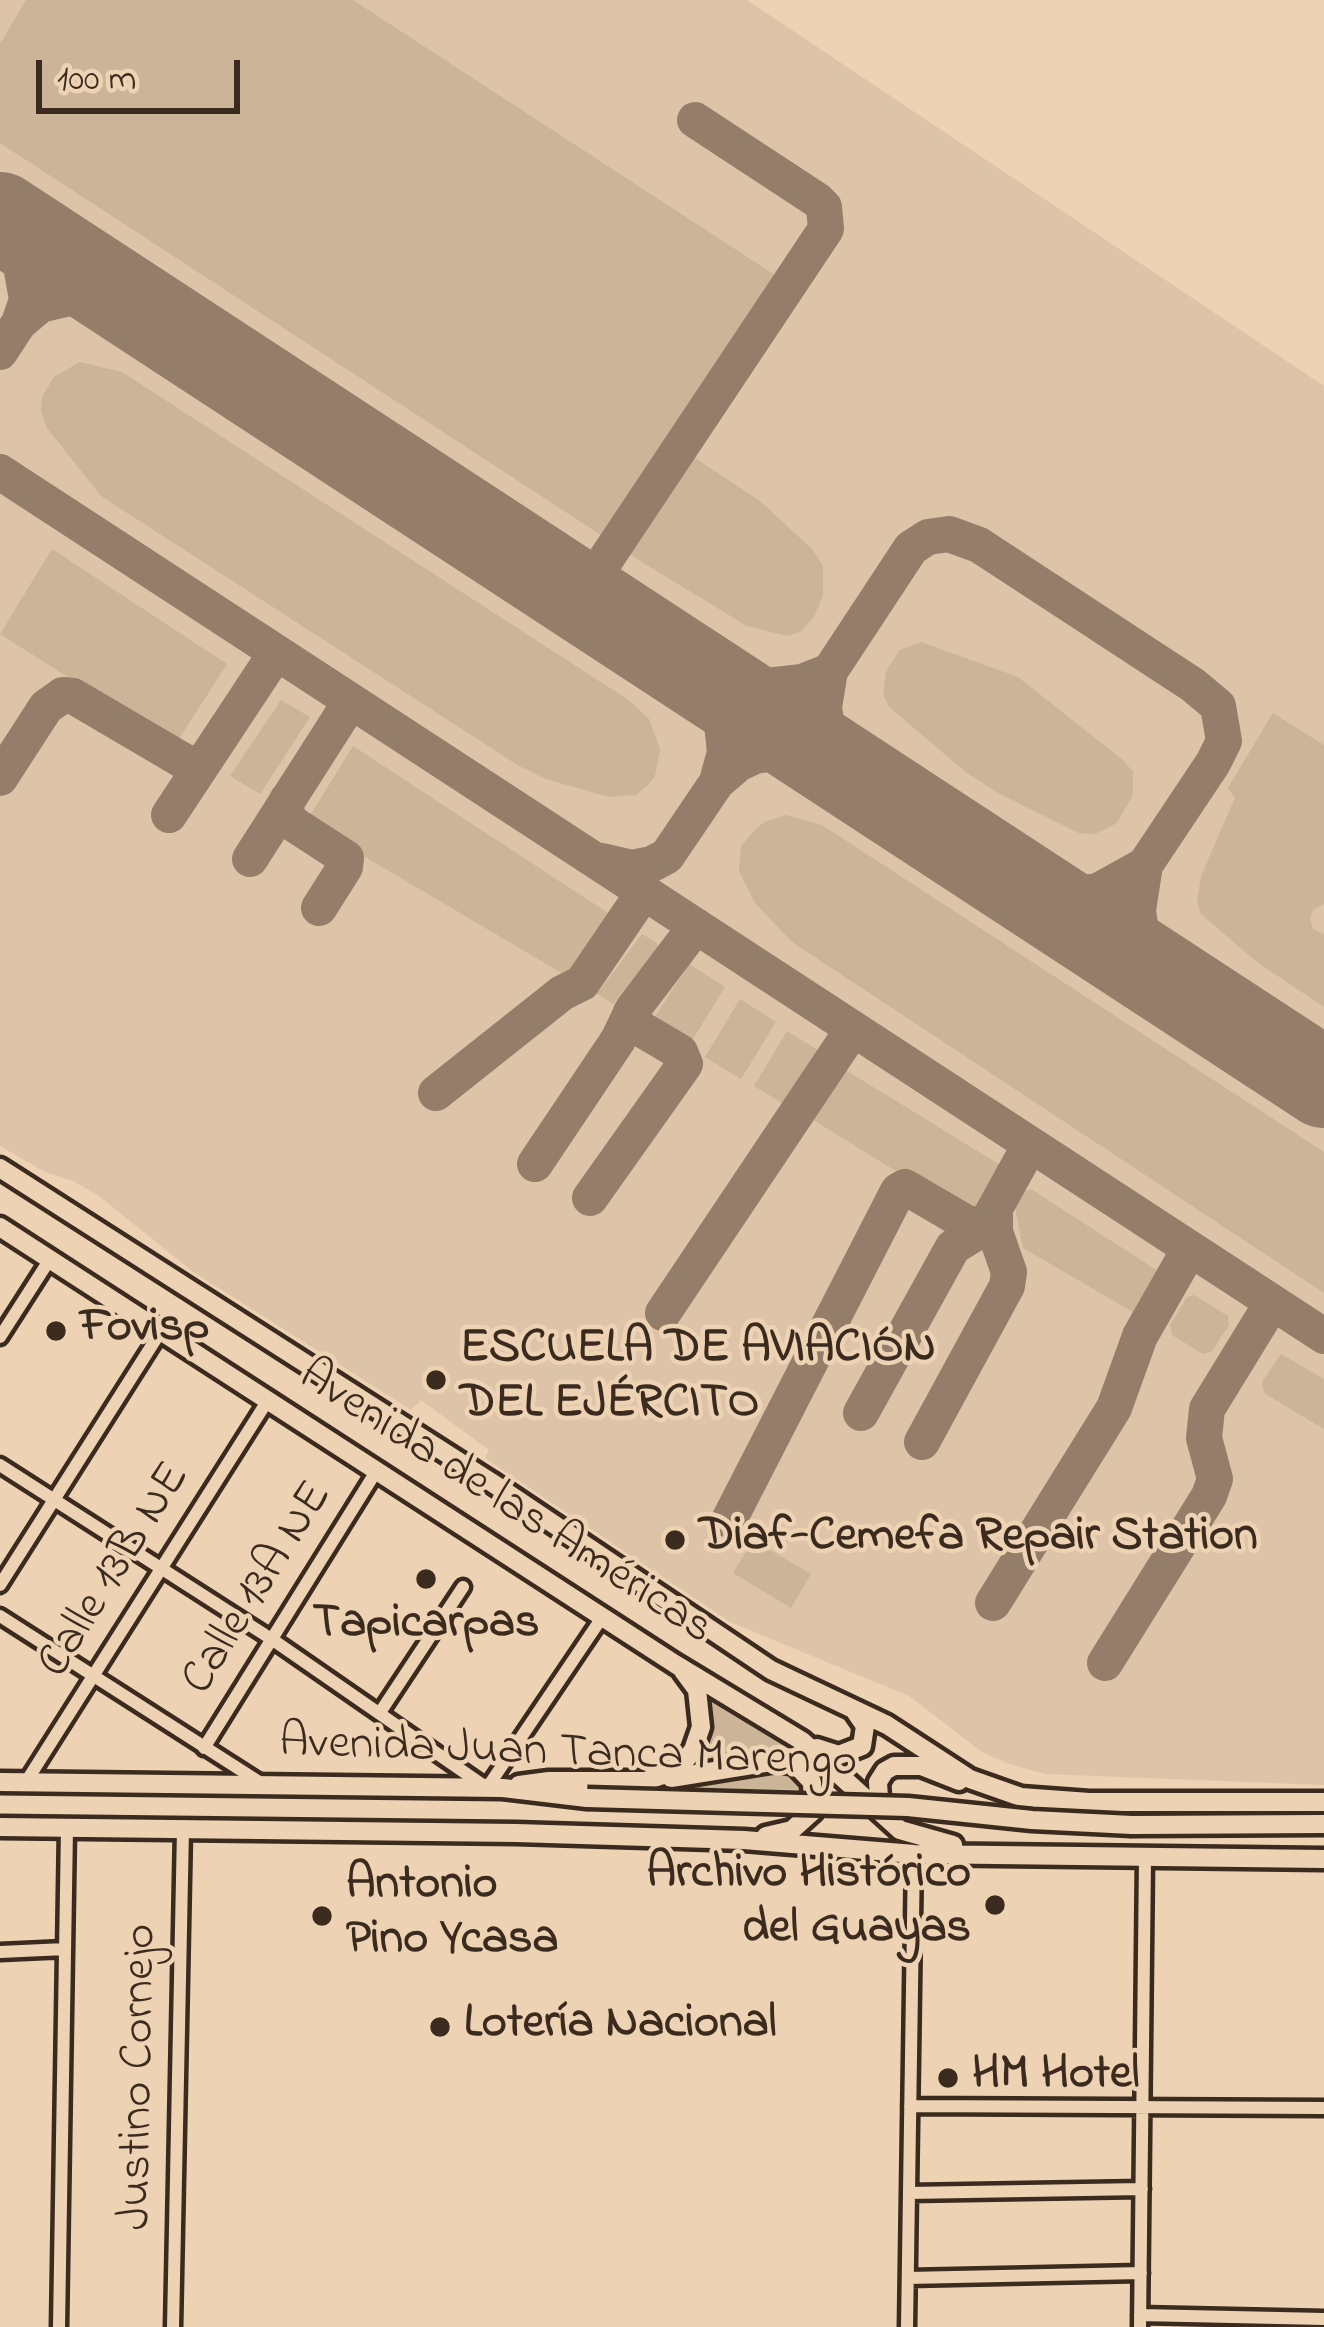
<!DOCTYPE html>
<html>
<head>
<meta charset="utf-8">
<style>
	body { margin:0 }
	#map { position:relative; width:1324px; height:2327px; overflow:hidden; background:#edd2b4; font-family:"Indie Flower",sans-serif }
	canvas { display:block }
	.scale { position:absolute; left:36px; top:60px; width:204px; height:54px; box-sizing:border-box; border:6px solid #3b2a1e; border-top:0; padding-left:15px; font-size:36px; line-height:42px; white-space:nowrap; color:#3b2a1e; -webkit-text-stroke:9px #edd2b4; paint-order:stroke }
</style>
</head>
<body>
<div id="map">
<canvas width="1324" height="2327"></canvas>
<div class="scale">100 m</div>
</div>
<script>
const ctx = document.querySelector('canvas').getContext('2d');
ctx.lineJoin = 'round';
function fill(path, color) { ctx.fillStyle = color; ctx.fill(path, 'evenodd'); }
const poly = rows => new Path2D(rows.map(r => 'M' + r).join(''));
function trace(path, color, width, dash) { ctx.strokeStyle = color; ctx.lineWidth = width; ctx.lineCap = dash ? 'butt' : 'round'; ctx.setLineDash(dash || []); ctx.stroke(path); }
function write(font, color, halo, rows, align = 'center') {
  ctx.font = font + ' "Indie Flower",sans-serif'; ctx.lineWidth = 9; ctx.setLineDash([]); ctx.textBaseline = 'middle'; ctx.strokeStyle = halo; ctx.fillStyle = color; for (const [text, x, y, turn = 0] of rows) {
    ctx.save(); ctx.translate(x, y); ctx.rotate((+turn || 0) * Math.PI / 180); ctx.textAlign = isNaN(turn) ? turn : align; if (halo) ctx.strokeText(text, 0, 0); ctx.fillText(text, 0, 0); ctx.restore();
  }
}
const built = poly([
	[0,0,747,0,1324,386,1324,1785,1046,1774,1009,1764,982,1752,909,1696,730,1622,485,1458,489,1450,421,1400,411,1410,192,1271,99,1196,73,1181,45,1172,0,1146]
]);
const green = poly([
	[26,0,353,0,778,277,604,537,0,143,0,44],
	[80,362,122,372,630,701,649,719,660,749,655,776,647,786,636,795,609,797,546,779,519,766,101,496,47,428,41,412,42,397,54,377],
	[692,456,760,501,812,549,823,566,823,596,814,617,800,632,787,636,747,626,627,553],
	[52,549,227,664,175,745,0,634],
	[921,642,1018,677,1124,761,1133,772,1133,795,1117,823,1095,834,1079,833,998,793,967,773,889,707,883,694,886,671,900,650],
	[281,700,310,717,260,794,230,776],
	[1273,713,1324,745,1324,904,1313,910,1310,919,1313,929,1324,934,1324,1007,1257,962,1201,914,1197,902,1201,876,1235,798,1228,788],
	[353,746,608,913,565,975,306,822],
	[786,815,822,825,1324,1152,1324,1293,792,942,755,903,739,871,741,846,752,833,764,822],
	[642,934,657,943,658,949,613,1004,594,992,600,990],
	[689,964,725,987,688,1047,651,1023],
	[740,999,776,1022,741,1079,705,1057],
	[787,1031,821,1052,787,1106,754,1086],
	[844,1069,1010,1171,979,1222,813,1120],
	[1031,1189,1161,1273,1138,1315,1023,1248,1015,1207,1021,1193],
	[1194,1295,1228,1316,1229,1325,1212,1351,1203,1354,1172,1335,1170,1325,1187,1297],
	[1281,1354,1324,1379,1324,1429,1264,1393,1262,1382],
	[753,1540,811,1574,791,1608,733,1573],
	[712,1699,786,1746,700,1759,713,1733],
	[782,1774,798,1781,804,1790,690,1788]
]);
const taxiway = poly([
	[0,225,19,254,27,300,19,323,0,352],
	[19,323,40,305,82,295,116,300,141,309],
	[0,472,1324,1336],
	[580,598,826,229,824,207,817,200,695,120],
	[687,667,703,683,721,714,725,752,717,782],
	[830,671,824,707,832,762],
	[723,691,802,682,830,671,911,548,928,537,949,534,979,545,1193,685,1218,706,1224,741,1213,763,1145,865,1138,910,1145,966],
	[0,778,46,707,63,695,73,696,187,763,200,763,207,757],
	[287,800,285,811,292,823,346,858,345,867,319,908],
	[169,815,276,653],
	[250,859,351,701],
	[602,861,632,868,652,864,667,856,717,782,738,764,755,756,791,750,832,762],
	[1042,899,1098,891,1145,865],
	[436,1093,562,993,582,983,644,892],
	[535,1164,618,1040,633,1009,696,926],
	[590,1198,685,1064,680,1052,636,1026,631,1012],
	[663,1313,853,1029],
	[861,1413,953,1247,984,1228,1030,1145],
	[922,1442,1007,1286,1009,1272,995,1232,995,1209],
	[729,1520,898,1191,905,1187,970,1225,987,1223],
	[993,1603,1114,1408,1140,1336,1189,1250],
	[1105,1663,1209,1496,1215,1479,1204,1438,1207,1409,1272,1303]
]);
const runway = poly([
	[0,217,1324,1083]
]);
const street = poly([
	[0,1337,50,1259],
	[0,1465,273,1640,487,1788,603,1616],
	[0,1585,161,1331],
	[0,1616,264,1785],
	[381,1711,463,1587],
	[204,1748,377,1470],
	[26,1782,268,1400],
	[0,1952,65,1949],
	[910,2106,1324,2108],
	[909,2193,1142,2189],
	[908,2278,1141,2273],
	[1140,2315,1324,2319],
	[59,2327,67,1828],
	[173,2327,183,1829],
	[907,2327,914,1854],
	[1140,2327,1145,1858]
]);
const primary = poly([
	[0,1168,491,1482,771,1670,887,1725,970,1779,1021,1797,1089,1802,1324,1802],
	[0,1227,675,1664,802,1741,900,1830,953,1845],
	[817,1748,839,1755,862,1746,865,1726,856,1713],
	[671,1778,777,1761,795,1764,812,1782,813,1811,792,1830,766,1836],
	[0,1782,503,1788,587,1798],
	[519,1785,549,1781,645,1781,678,1770,693,1750,701,1727,697,1690,683,1671],
	[890,1816,879,1798,878,1782,885,1771,894,1766,921,1766,959,1781],
	[1132,1825,1324,1824],
	[0,1827,516,1833,744,1840,914,1854,1324,1859]
]);
const primaryBridge = poly([
	[587,1798,908,1807,1032,1820,1132,1825]
]);
const markers = [
	[56,1331,12,"#3b2a1e"],
	[436,1380,12,"#3b2a1e"],
	[675,1540,12,"#3b2a1e"],
	[426,1579,12,"#3b2a1e"],
	[995,1905,12,"#3b2a1e"],
	[322,1916,12,"#3b2a1e"],
	[440,2027,12,"#3b2a1e"],
	[948,2078,12,"#3b2a1e"]
];
const poiNames = [
	["Fovisp",80,1331],
	["ESCUELA DE AVIACIÓN",460,1352],
	["DEL EJÉRCITO",460,1407],
	["Diaf-Cemefa Repair Station",699,1540],
	["Tapicarpas",426,1627,"center"],
	["Archivo Histórico",971,1877,"right"],
	["del Guayas",971,1932,"right"],
	["Antonio",346,1888],
	["Pino Ycasa",346,1943],
	["Lotería Nacional",464,2027],
	["HM Hotel",972,2078]
];
const streetNames = [
	["Avenida de las Américas",504,1505,33],
	["Calle 13B NE",117,1572,-58],
	["Calle 13A NE",260,1590,-58],
	["Avenida Juan Tanca Marengo",568,1756,2],
	["Justino Cornejo",142,2077,-89]
];
fill(built, '#ddc3a7');
fill(green, '#ccb499');
trace(taxiway, '#947e69', 36);
trace(runway, '#947e69', 90);
trace(street, '#3b2a1e', 21);
trace(primary, '#3b2a1e', 27);
trace(street, '#edd2b4', 12);
trace(primary, '#edd2b4', 18);
trace(primaryBridge, '#3b2a1e', 27, []);
trace(primaryBridge, '#edd2b4', 18);
for (const [x, y, r, color] of markers) { const dot = new Path2D(); dot.arc(x, y, r, 0, 2 * Math.PI); ctx.fillStyle = color; ctx.fill(dot); trace(dot, '#edd2b4', 4.5); }
write('bold 48px', '#3b2a1e', '#edd2b4', poiNames, 'left');
write('48px', '#3b2a1e', '#edd2b4', streetNames);
</script>
</body>
</html>
